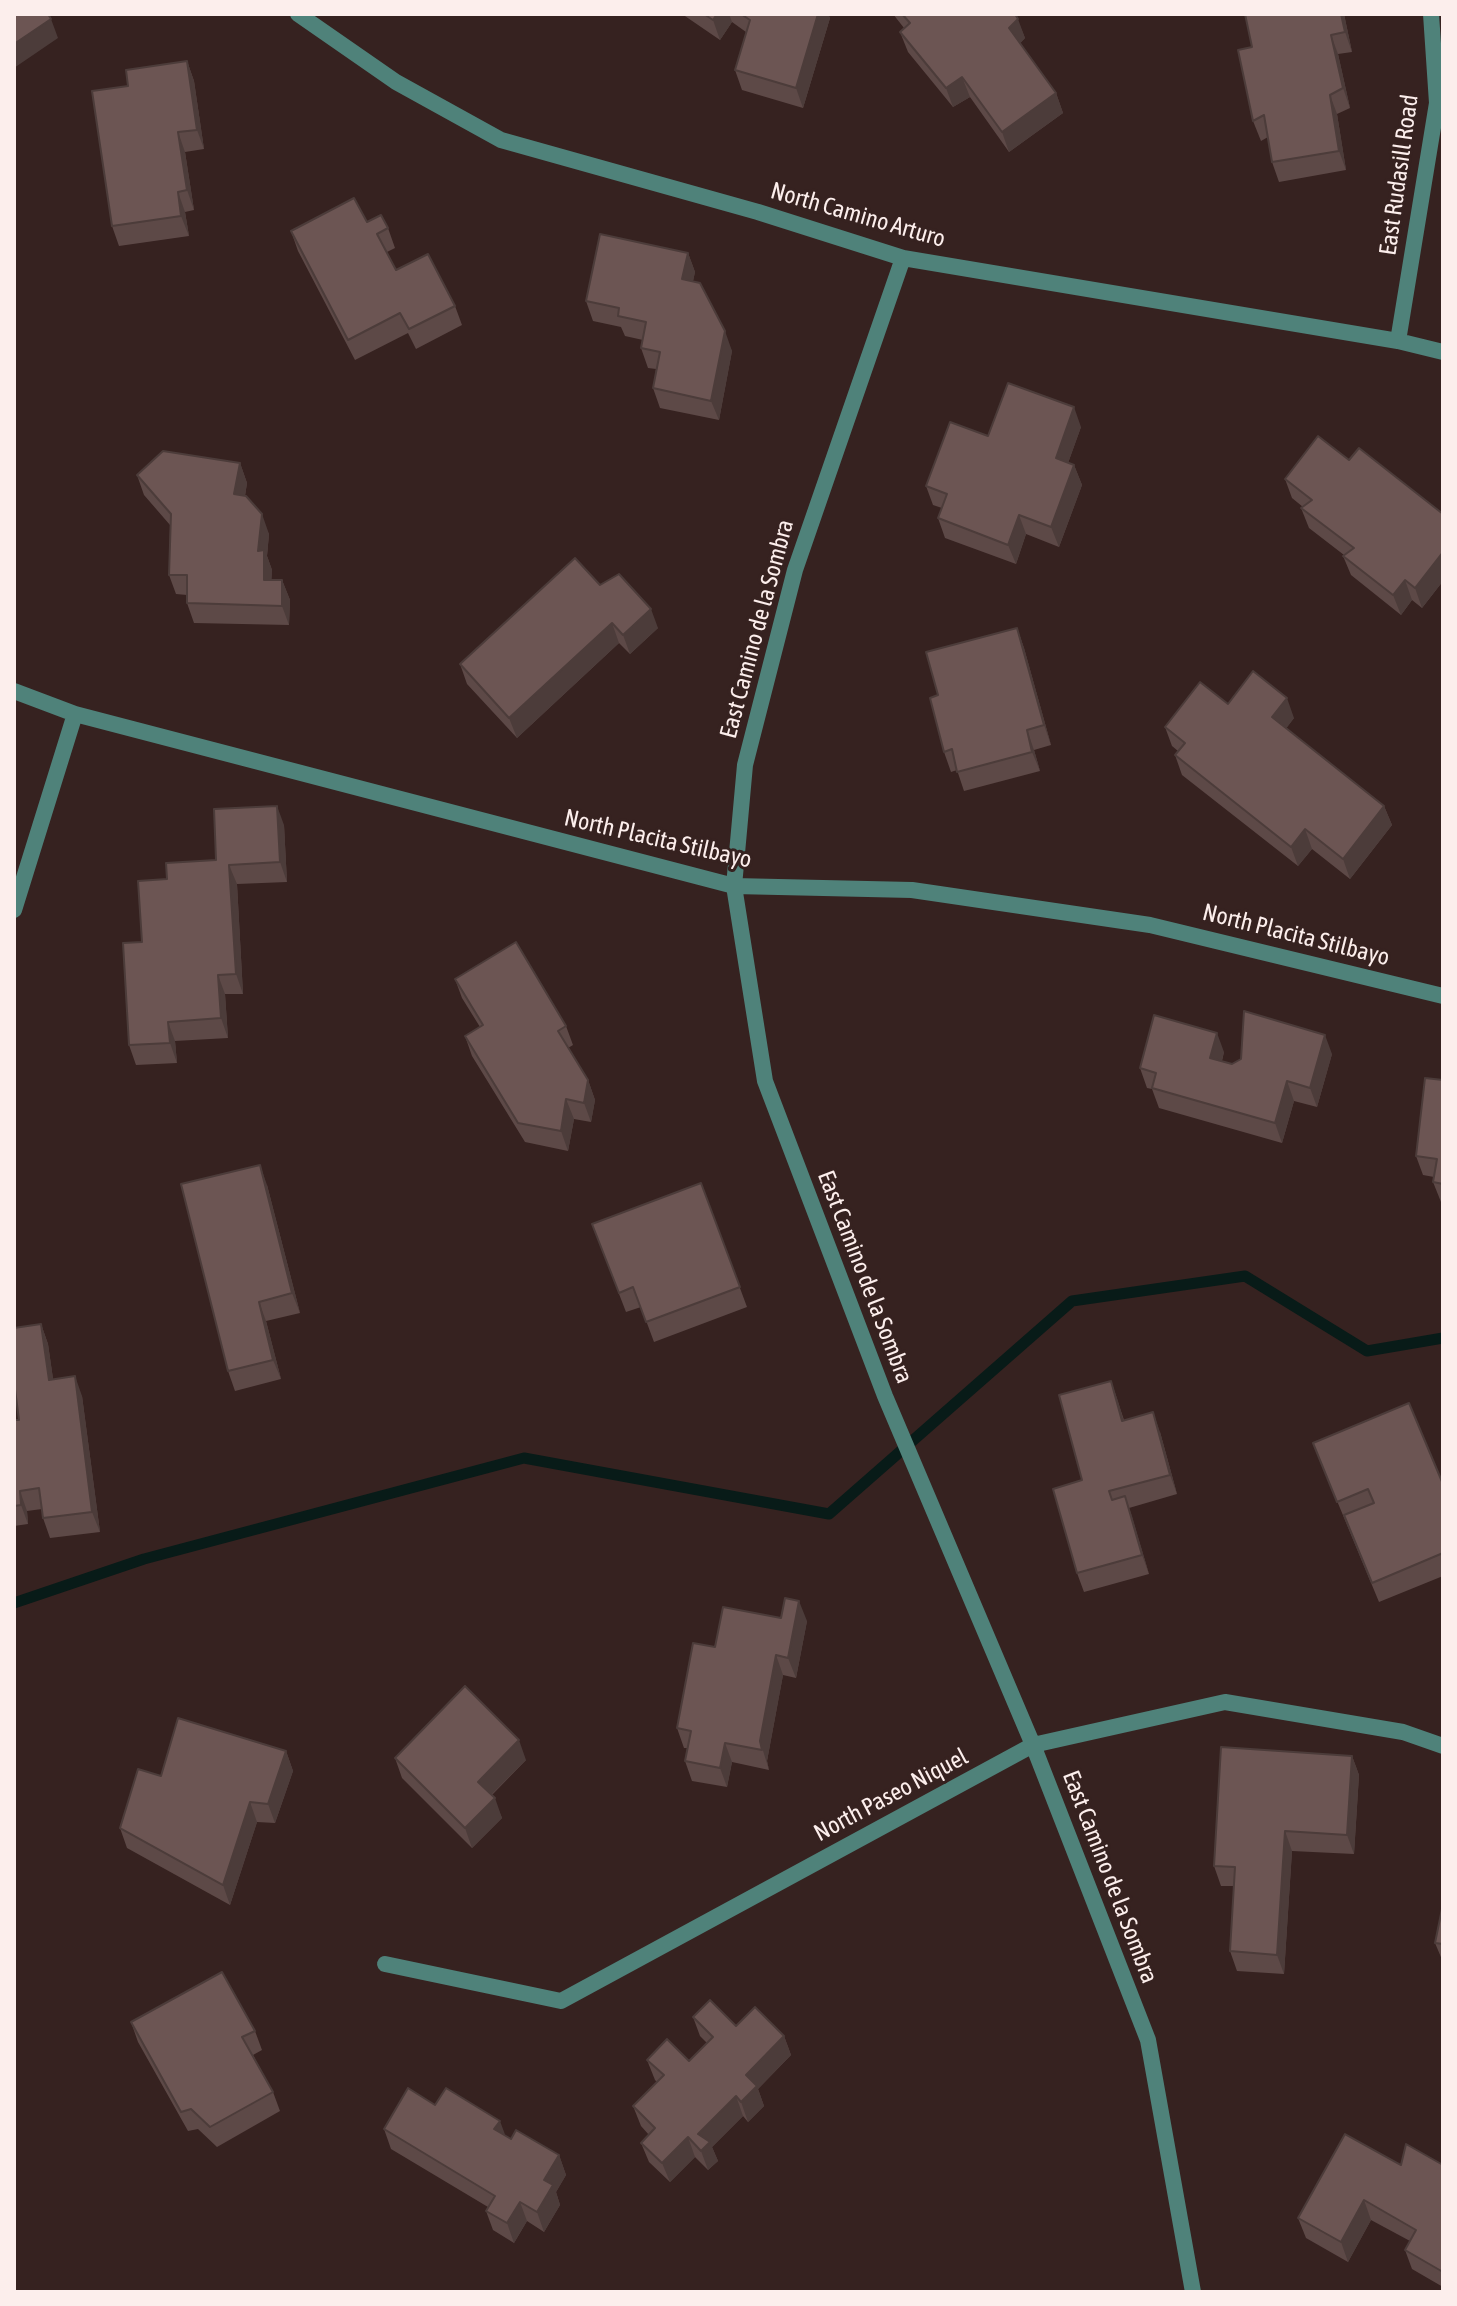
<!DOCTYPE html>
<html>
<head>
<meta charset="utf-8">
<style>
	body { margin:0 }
	#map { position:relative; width:1457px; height:2306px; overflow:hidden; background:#362220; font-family:"Asap Condensed",sans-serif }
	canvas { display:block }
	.frame { position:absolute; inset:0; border:16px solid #fceeec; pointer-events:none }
</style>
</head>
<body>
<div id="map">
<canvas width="1457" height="2306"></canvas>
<div class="frame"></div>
</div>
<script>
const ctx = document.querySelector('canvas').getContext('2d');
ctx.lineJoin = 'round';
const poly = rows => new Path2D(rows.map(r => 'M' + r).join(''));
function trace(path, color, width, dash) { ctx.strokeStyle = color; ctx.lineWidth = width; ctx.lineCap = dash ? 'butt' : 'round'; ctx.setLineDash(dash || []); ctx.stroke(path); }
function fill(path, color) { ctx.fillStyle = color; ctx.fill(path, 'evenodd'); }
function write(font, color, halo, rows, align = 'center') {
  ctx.font = font + ' "Asap Condensed",sans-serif'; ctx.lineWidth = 6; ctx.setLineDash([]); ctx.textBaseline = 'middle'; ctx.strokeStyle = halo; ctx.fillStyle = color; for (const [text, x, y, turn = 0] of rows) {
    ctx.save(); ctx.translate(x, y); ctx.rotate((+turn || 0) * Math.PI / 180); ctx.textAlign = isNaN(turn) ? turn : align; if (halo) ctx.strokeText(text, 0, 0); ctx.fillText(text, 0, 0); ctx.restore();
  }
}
const stream = poly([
	[14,1603,144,1559,524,1458,829,1514,1072,1301,1245,1276,1367,1351,1443,1338]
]);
const minor = poly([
	[298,14,396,82,501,140,758,212,903,258,1398,341,1443,352],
	[903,258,795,570,745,765,734,886,765,1081,885,1396,1033,1745,1148,2040,1193,2292],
	[1398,341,1437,103,1431,14],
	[14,691,75,714,734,886,912,890,1150,925,1443,996],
	[14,910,75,714],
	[385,1964,561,2001,1033,1745,1225,1702,1403,1732,1443,1746]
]);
const wall = poly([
	[682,14,828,14,830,18,803,108,742,90,735,70,746,32,732,22,720,40],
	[893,14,1015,14,1025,38,1020,43,1056,93,1063,113,1009,152,970,97,953,107,908,52,900,32,904,28],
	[1344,14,1352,52,1338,54,1350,108,1337,114,1346,170,1279,182,1272,162,1268,137,1261,141,1253,121,1252,47],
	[187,61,194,81,204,149,185,152,194,210,185,212,189,236,119,246,112,226,128,86],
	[367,222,388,228,395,248,387,252,396,270,455,306,462,325,416,349,408,333,355,360,298,251,291,231],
	[688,253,695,272,693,281,732,351,719,420,660,408,653,388,656,369,648,368,641,348,643,340,625,336,621,327,593,321,586,301],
	[1081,427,1068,463,1074,465,1082,485,1059,547,1026,534,1016,564,945,538,938,518,942,508,933,505,926,486,988,436],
	[1349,460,1443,514,1443,581,1422,608,1412,600,1401,615,1351,575,1343,556,1344,555,1309,528,1301,508,1303,507,1292,498,1285,479],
	[240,463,247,483,245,496,269,534,267,556,272,570,271,580,282,580,290,600,289,625,194,623,187,603,187,595,176,594,169,575,170,525,144,495,137,475],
	[600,585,658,628,630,654,619,643,517,738,467,684,460,664],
	[1017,628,1024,648,1051,745,1034,750,1040,771,964,791,957,770,951,772,944,752,938,695],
	[1228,704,1294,718,1286,728,1384,806,1392,825,1350,879,1312,849,1298,866,1182,775,1175,755,1178,751,1172,746,1165,727],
	[284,825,287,882,237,884,243,994,225,994,228,1038,175,1041,177,1063,136,1065,129,1045,142,942,167,879,216,860],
	[455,979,566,1026,573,1045,568,1048,588,1080,595,1100,591,1122,574,1119,568,1151,525,1142,472,1056,465,1036,480,1027,462,998],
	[1224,1052,1222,1061,1232,1064,1332,1054,1317,1107,1294,1101,1282,1143,1159,1108,1152,1089,1147,1088,1140,1068],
	[1443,1080,1443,1202,1441,1202,1433,1182,1434,1177,1423,1175,1416,1156],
	[701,1183,747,1307,654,1342,641,1307,626,1312,592,1224],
	[267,1185,300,1313,266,1321,281,1379,235,1391,228,1371],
	[41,1324,48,1344,53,1379,82,1396,100,1532,50,1538,43,1518,42,1509,27,1511,28,1524,14,1526,14,1420,19,1420],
	[1111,1381,1124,1420,1160,1432,1177,1494,1129,1508,1149,1574,1084,1592,1077,1573,1082,1480],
	[1313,1443,1443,1484,1443,1576,1379,1602],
	[781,1618,807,1621,796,1678,783,1675,767,1761,769,1770,732,1762,727,1787,692,1781,685,1761,687,1748,684,1748,677,1728,715,1647],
	[286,1751,293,1771,275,1823,257,1822,230,1905,127,1848,120,1828,161,1776],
	[1352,1756,1359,1775,1354,1854,1292,1851,1284,1974,1237,1971,1230,1951,1234,1886,1221,1886,1214,1866],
	[395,1758,526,1760,492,1795,502,1818,472,1848,402,1778],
	[1443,1904,1443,1962,1435,1943],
	[693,2017,784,2036,791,2055,758,2089,764,2106,748,2122,743,2116,712,2147,718,2161,708,2170,695,2157,670,2182,649,2162,641,2143,649,2135,641,2126,633,2106,657,2082,655,2080,647,2060,689,2061,707,2043,700,2036],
	[131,2022,255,2031,262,2050,253,2055,273,2092,280,2111,217,2147,198,2129,188,2131,138,2042],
	[435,2105,511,2139,559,2155,566,2175,556,2192,560,2205,544,2232,527,2221,514,2243,493,2230,486,2211,488,2207,391,2149,384,2129],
	[1401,2165,1443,2165,1443,2287,1412,2269,1405,2250,1410,2241,1371,2220,1348,2262,1306,2238,1298,2218]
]);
const shadedWall = poly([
	[717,14,729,14,732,22,720,40,713,20],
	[818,14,828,14,830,18,803,108,796,88],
	[1341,14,1344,14,1352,52,1345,32],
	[51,19,58,38,14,68,14,44],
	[1018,19,1025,38,1016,48,1009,28],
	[1331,35,1338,54,1350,108,1343,88],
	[187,61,194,81,204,149,197,130],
	[962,77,970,97,953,107,946,88],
	[1056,93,1063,113,1009,152,1002,132],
	[1330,95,1337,114,1346,170,1339,151],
	[178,132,185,152,194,210,187,190],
	[178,192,185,212,189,236,181,216],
	[688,253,695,272,689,299,682,279],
	[725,331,732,351,719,420,711,401],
	[1074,407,1081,427,1063,477,1056,458],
	[240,463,247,483,242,514,234,494],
	[1074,465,1082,485,1059,547,1051,527],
	[262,514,269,534,267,556,272,570,271,599,264,580,258,551],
	[1019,515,1026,534,1016,564,1008,545],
	[1443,552,1443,581,1422,608,1415,588],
	[282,580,290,600,289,625,282,606],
	[1405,580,1412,600,1401,615,1393,595],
	[651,609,658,628,630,654,623,635],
	[612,623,619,643,517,738,509,718],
	[1017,628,1024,648,1051,745,1044,725],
	[1287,698,1294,718,1280,737,1272,717],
	[1027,730,1034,750,1040,771,1032,752],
	[277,806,284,825,287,882,280,862],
	[1384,806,1392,825,1350,879,1343,859],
	[1305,829,1312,849,1298,866,1291,847],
	[229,865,237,884,243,994,236,974],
	[218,975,225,994,228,1038,221,1018],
	[168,1022,175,1041,177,1063,170,1043],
	[1217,1033,1224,1052,1217,1078,1210,1058],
	[1325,1035,1332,1054,1317,1107,1310,1088],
	[588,1080,595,1100,591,1122,584,1103],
	[1287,1081,1294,1101,1282,1143,1275,1123],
	[566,1099,574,1119,568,1151,561,1131],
	[260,1165,267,1185,300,1313,292,1293],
	[259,1302,266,1321,281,1379,273,1360],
	[41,1324,48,1344,56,1399,49,1380],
	[75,1376,82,1396,100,1532,92,1512],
	[1111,1381,1118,1401,1129,1440,1122,1421],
	[1153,1412,1160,1432,1177,1494,1170,1475],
	[20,1491,27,1511,28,1524,21,1505],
	[1125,1496,1132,1516,1149,1574,1142,1555],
	[799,1601,807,1621,796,1678,788,1658],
	[776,1655,783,1675,767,1761,769,1770,760,1741],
	[519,1740,526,1760,485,1801,478,1782],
	[725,1743,732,1762,727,1787,720,1768],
	[286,1751,293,1771,275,1823,268,1804],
	[1352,1756,1359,1775,1354,1854,1347,1835],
	[495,1798,502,1818,472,1848,465,1828],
	[250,1802,257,1822,230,1905,223,1885],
	[1285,1831,1292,1851,1284,1974,1277,1955],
	[784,2036,791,2055,758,2089,764,2106,748,2122,741,2102,746,2075],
	[736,2096,743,2116,712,2147,718,2161,708,2170,701,2151,698,2134],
	[500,2121,507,2140,494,2129],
	[688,2137,695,2157,670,2182,662,2163],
	[559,2155,566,2175,556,2192,560,2205,544,2232,537,2212,544,2180],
	[1364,2200,1371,2220,1348,2262,1341,2242],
	[520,2202,527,2221,514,2243,507,2223]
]);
const building = poly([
	[14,14,48,14,51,19,14,44,14,14],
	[704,14,717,14,713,20,704,14],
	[741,14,818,14,796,88,735,70,750,20,741,14],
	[902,14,1015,14,1018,19,1009,28,1056,93,1002,132,962,77,946,88,900,32,910,23,902,14],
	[1245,14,1341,14,1345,32,1331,35,1343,88,1330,95,1339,151,1272,162,1264,115,1253,121,1238,50,1252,47,1245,14],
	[187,61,197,130,178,132,187,190,178,192,181,216,112,226,92,91,128,86,126,70,187,61],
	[354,198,367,222,381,215,388,228,377,234,396,270,428,254,455,306,409,329,400,313,348,340,291,231,354,198],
	[600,234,688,253,682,279,700,283,725,331,711,401,653,388,660,352,641,348,646,322,618,316,619,308,586,301,600,234],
	[1008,383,1074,407,1056,458,1074,465,1051,527,1019,515,1008,545,938,518,947,494,926,486,950,422,988,436,1008,383],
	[1318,436,1349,460,1359,448,1443,514,1443,552,1415,588,1405,580,1393,595,1343,556,1354,548,1301,508,1312,500,1285,479,1318,436],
	[163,451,240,463,234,494,246,496,262,514,258,551,264,550,264,580,282,580,282,606,187,603,187,575,169,575,171,514,137,475,163,451],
	[575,558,600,585,619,574,651,609,623,635,612,623,509,718,460,664,575,558],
	[1017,628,1044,725,1027,730,1032,752,957,772,952,749,944,752,930,698,938,695,926,652,1017,628],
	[1253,671,1287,698,1272,717,1384,806,1343,859,1305,829,1291,847,1175,755,1185,743,1165,727,1200,682,1228,704,1253,671],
	[277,806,280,862,229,865,236,974,218,975,221,1018,168,1022,170,1043,129,1045,123,943,142,942,138,881,167,879,166,863,216,860,214,809,277,806],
	[516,942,566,1026,558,1031,588,1080,584,1103,566,1099,561,1131,518,1123,465,1036,483,1025,455,979,516,942],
	[1244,1011,1325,1035,1310,1088,1287,1081,1275,1123,1152,1088,1156,1073,1140,1068,1154,1015,1217,1033,1210,1058,1232,1064,1241,1059,1244,1011],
	[1425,1078,1443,1080,1443,1184,1433,1182,1437,1159,1416,1156,1425,1078],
	[260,1165,292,1293,259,1302,273,1360,228,1371,181,1184,260,1165],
	[701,1183,740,1287,646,1322,633,1287,619,1293,592,1224,701,1183],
	[41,1324,49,1380,75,1376,92,1512,43,1518,39,1488,20,1491,21,1505,14,1506,14,1420,19,1420,14,1382,14,1328,41,1324],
	[1111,1381,1122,1421,1153,1412,1170,1475,1109,1491,1112,1500,1125,1496,1142,1555,1077,1573,1053,1489,1082,1480,1059,1395,1111,1381],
	[1409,1403,1443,1484,1443,1553,1372,1583,1344,1515,1374,1503,1368,1489,1337,1502,1313,1443,1409,1403],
	[785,1598,799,1601,788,1658,776,1655,760,1741,762,1750,725,1743,720,1768,685,1761,691,1731,677,1728,693,1643,715,1647,723,1607,781,1618,785,1598],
	[465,1686,519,1740,478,1782,495,1798,465,1828,395,1758,465,1686],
	[178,1718,286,1751,268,1804,250,1802,223,1885,120,1828,138,1769,161,1776,178,1718],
	[1221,1747,1352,1756,1347,1835,1285,1831,1277,1955,1230,1951,1235,1867,1214,1866,1221,1747],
	[1443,1904,1443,1944,1435,1943,1443,1904],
	[222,1972,255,2031,242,2037,273,2092,210,2127,191,2109,181,2112,131,2022,222,1972],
	[710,2000,736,2026,755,2007,784,2036,746,2075,757,2086,741,2102,736,2096,698,2134,710,2142,701,2151,688,2137,662,2163,641,2143,655,2128,633,2106,664,2075,647,2060,667,2039,689,2061,713,2037,693,2017,710,2000],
	[408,2088,435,2105,446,2088,500,2121,494,2129,511,2139,516,2130,559,2155,544,2180,553,2185,537,2212,520,2202,507,2223,486,2211,495,2196,384,2129,408,2088],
	[1345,2134,1401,2165,1406,2144,1443,2165,1443,2272,1405,2250,1416,2230,1364,2200,1341,2242,1298,2218,1345,2134]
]);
const streetNames = [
	["East Rudasill Road",1399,175,-82],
	["North Camino Arturo",858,215,16],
	["East Camino de la Sombra",757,629,-75],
	["North Placita Stilbayo",658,839,13],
	["North Placita Stilbayo",1296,935,14],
	["East Camino de la Sombra",865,1277,69],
	["North Paseo Niquel",891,1795,-28],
	["East Camino de la Sombra",1110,1877,69]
];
trace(stream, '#081b18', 11);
trace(minor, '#4f827a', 16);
fill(wall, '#5d4947');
fill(shadedWall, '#4c3c3a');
fill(building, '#6c5553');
trace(building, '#4c3c3a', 2);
write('24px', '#fceeec', '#362220', streetNames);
</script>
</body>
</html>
